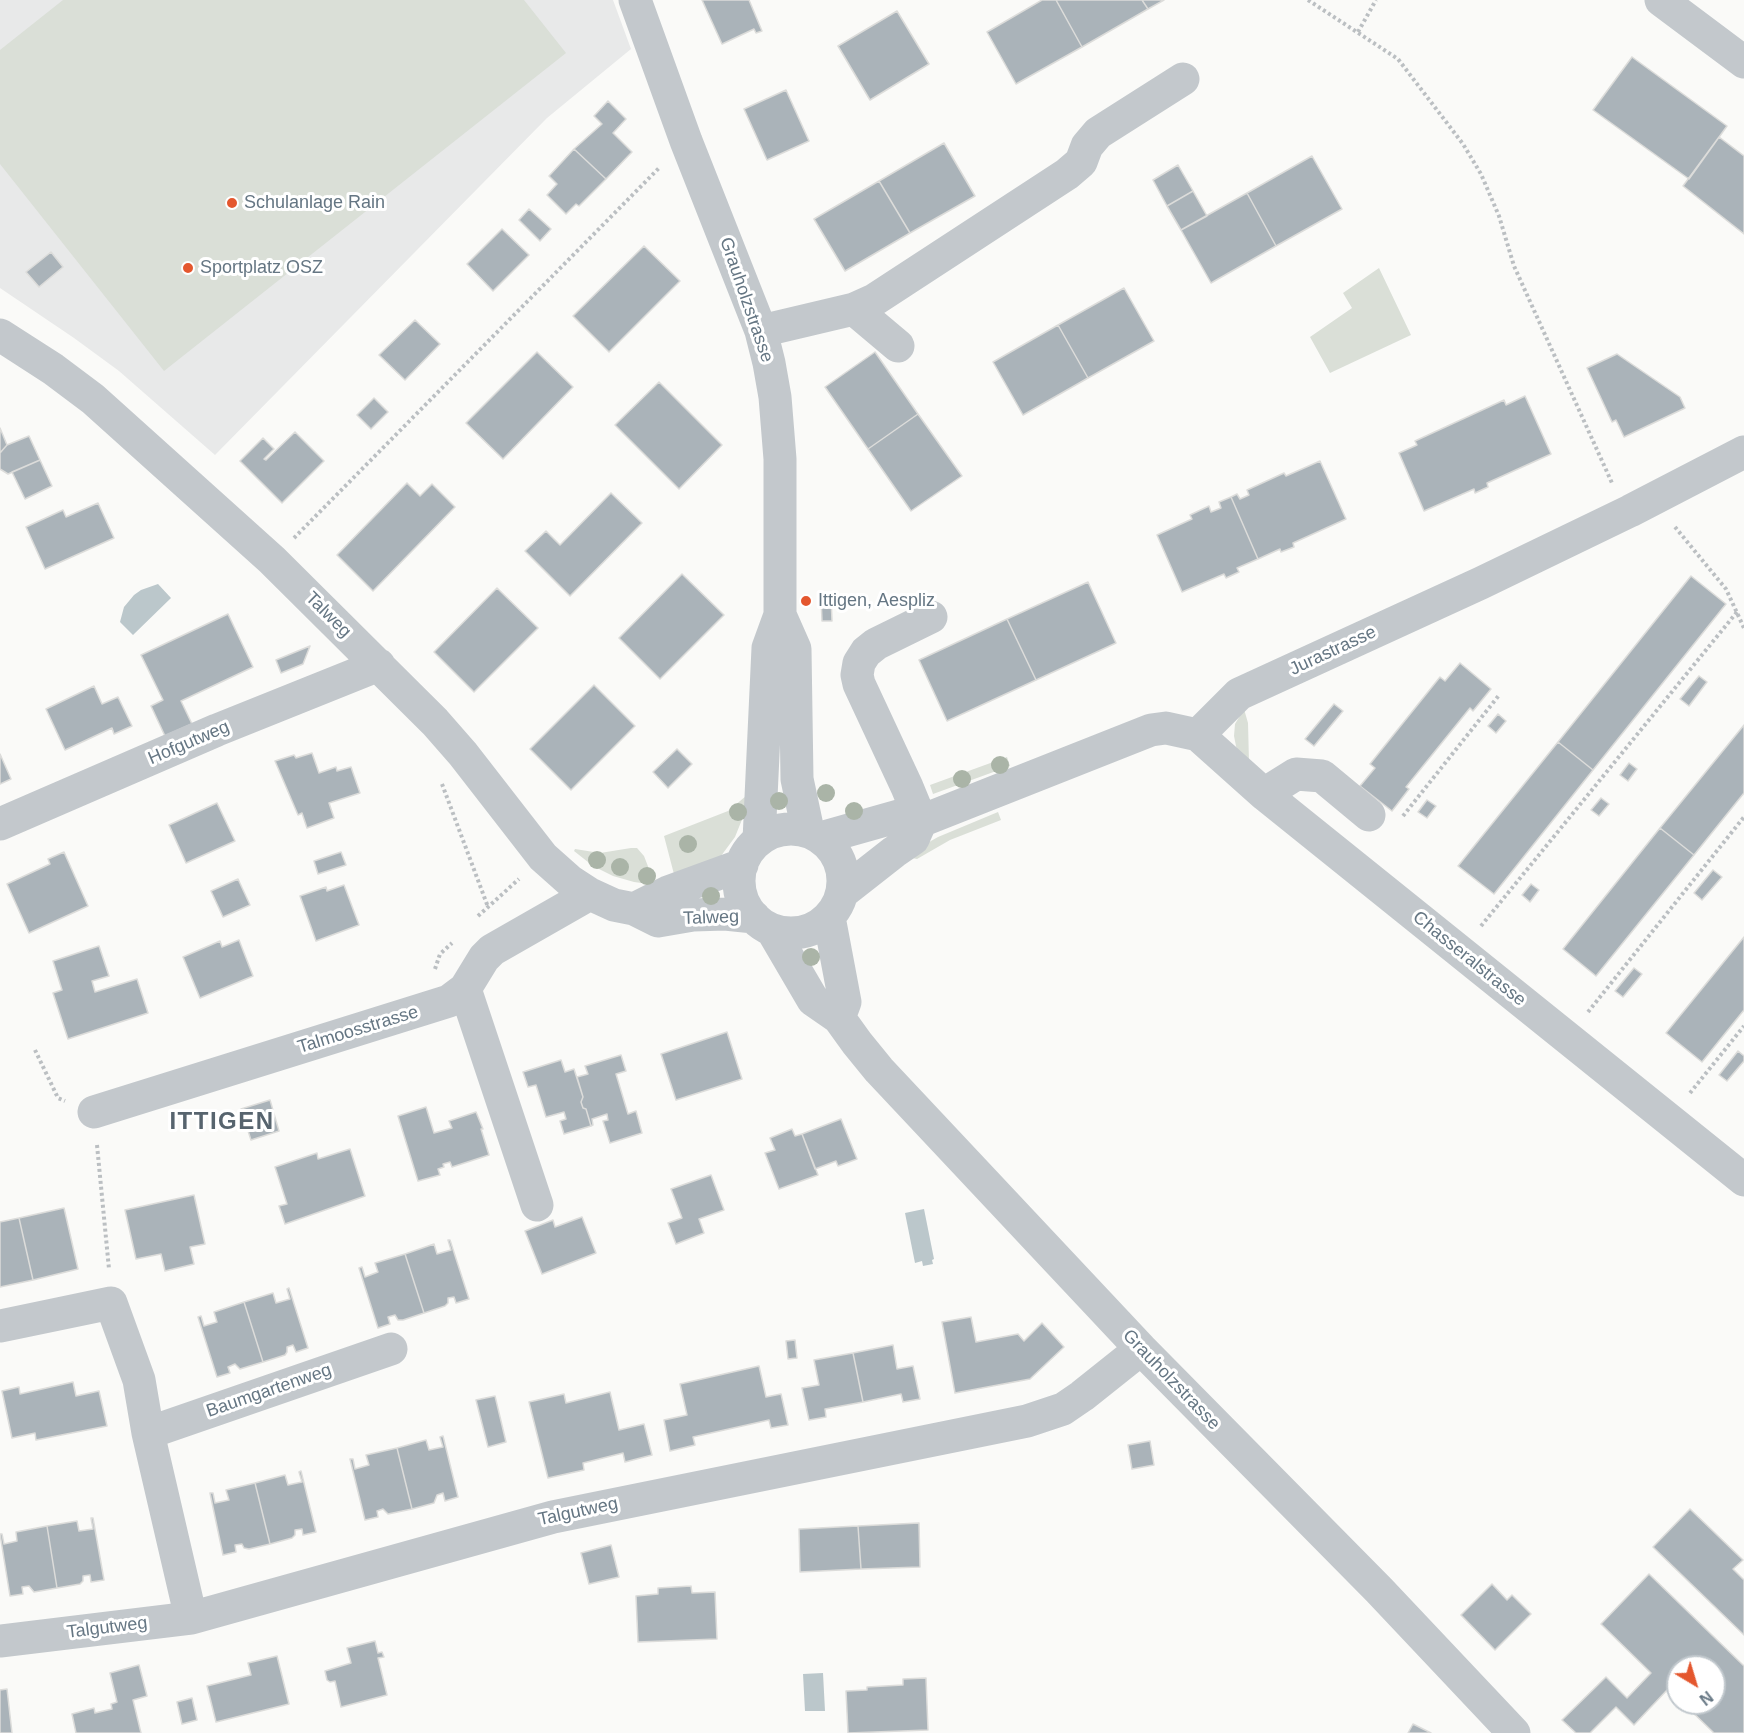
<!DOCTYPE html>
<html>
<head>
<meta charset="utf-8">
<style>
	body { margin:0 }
	#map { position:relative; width:1744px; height:1733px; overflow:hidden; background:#fafaf8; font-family:Arial,sans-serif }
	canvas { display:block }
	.north { position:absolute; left:1666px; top:1655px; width:60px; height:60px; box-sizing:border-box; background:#fff; border:2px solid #c1c8cd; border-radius:50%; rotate:142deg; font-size:16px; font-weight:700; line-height:24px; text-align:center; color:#657683 }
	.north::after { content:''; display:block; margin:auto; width:21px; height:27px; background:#e4572e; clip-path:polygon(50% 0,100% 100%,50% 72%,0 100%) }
</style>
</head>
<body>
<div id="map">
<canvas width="1744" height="1733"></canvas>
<div class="north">N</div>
</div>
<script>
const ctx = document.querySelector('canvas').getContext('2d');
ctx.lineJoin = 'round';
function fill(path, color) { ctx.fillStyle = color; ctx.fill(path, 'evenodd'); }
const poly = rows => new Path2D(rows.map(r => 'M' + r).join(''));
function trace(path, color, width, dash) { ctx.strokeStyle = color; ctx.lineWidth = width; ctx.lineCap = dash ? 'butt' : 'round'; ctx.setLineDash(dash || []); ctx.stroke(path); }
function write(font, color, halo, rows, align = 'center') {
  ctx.font = font + ' Arial,sans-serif'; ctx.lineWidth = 6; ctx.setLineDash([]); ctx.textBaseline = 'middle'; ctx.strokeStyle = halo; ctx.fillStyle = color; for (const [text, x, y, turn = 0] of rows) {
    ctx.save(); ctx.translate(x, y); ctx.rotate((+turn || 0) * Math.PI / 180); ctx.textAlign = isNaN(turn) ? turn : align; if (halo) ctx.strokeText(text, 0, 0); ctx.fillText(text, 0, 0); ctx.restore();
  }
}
const built = poly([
	[0,0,613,0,631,49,547,118,215,455,119,371,74,338,0,288]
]);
const green = poly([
	[63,0,524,0,566,53,164,371,0,164,0,50],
	[1379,268,1411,335,1330,373,1310,337,1352,308,1343,293],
	[1244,709,1248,723,1249,762,1237,751,1234,736,1235,724],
	[1007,757,1010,766,933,794,930,785],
	[746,796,745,812,735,837,721,856,675,878,664,836,728,811],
	[998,812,1001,820,950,840,917,859,912,858,908,854,938,837],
	[631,848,637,848,644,856,654,882,649,884,634,882,613,876,593,866,574,851,575,849,600,853]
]);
const water = poly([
	[158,584,171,598,133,635,120,622,124,607,134,595,141,590],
	[924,1209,934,1259,932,1260,933,1264,923,1266,922,1261,915,1263,905,1213],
	[823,1673,825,1711,805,1711,803,1674]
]);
const building = poly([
	[702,0,749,0,762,31,756,33,754,29,722,44,702,0],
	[1042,0,1056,0,1082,47,1016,84,987,32,1042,0],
	[1056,0,1142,0,1148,9,1082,47,1056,0],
	[1142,0,1164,0,1148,9,1142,0],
	[897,11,929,64,870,100,838,46,897,11],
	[1632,57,1727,126,1689,179,1593,110,1632,57],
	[786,90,809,141,767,160,744,109,786,90],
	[608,101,626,119,613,133,632,152,606,179,574,149,602,124,594,116,608,101],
	[1719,137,1744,156,1744,234,1683,186,1719,137],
	[944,143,975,196,910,233,879,181,944,143],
	[574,149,606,179,579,206,576,204,566,214,547,195,557,184,549,176,574,149],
	[1312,156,1342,209,1276,246,1247,193,1312,156],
	[1178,165,1193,191,1167,206,1153,180,1178,165],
	[879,181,910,233,845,271,814,219,879,181],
	[1193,191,1207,216,1181,230,1167,206,1193,191],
	[1247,193,1276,246,1211,283,1181,230,1247,193],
	[529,209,551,229,540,241,519,220,529,209],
	[502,229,529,255,493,291,467,264,502,229],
	[644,246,680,281,609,352,573,316,644,246],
	[51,252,63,267,39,287,26,272,51,252],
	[1124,288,1154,341,1088,378,1058,325,1124,288],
	[415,320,440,344,405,380,379,355,415,320],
	[1058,325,1088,378,1023,415,993,362,1058,325],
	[537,352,573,387,503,459,466,423,537,352],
	[875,352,918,414,868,449,825,387,875,352],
	[1617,354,1680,397,1685,408,1624,437,1616,420,1612,422,1587,368,1617,354],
	[659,382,722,445,679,489,615,425,659,382],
	[1525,396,1551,454,1487,483,1488,487,1475,493,1474,489,1424,511,1399,453,1417,445,1415,441,1504,400,1506,405,1525,396],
	[374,398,388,412,371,429,357,415,374,398],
	[918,414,962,476,911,511,868,449,918,414],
	[0,428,7,445,0,453,0,428],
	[295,432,324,461,282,503,240,461,263,438,274,449,264,459,266,460,295,432],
	[29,436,40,460,8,474,0,469,0,453,7,445,29,436],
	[40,460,52,486,25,499,12,472,40,460],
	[1320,461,1346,519,1293,543,1294,547,1281,552,1280,549,1258,559,1231,497,1237,494,1240,499,1249,495,1247,490,1284,473,1286,476,1320,461],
	[407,483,420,496,432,484,455,507,373,591,337,555,407,483],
	[611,493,642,523,570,596,525,551,546,531,560,545,611,493],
	[1231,497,1258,559,1237,568,1239,572,1226,578,1224,574,1182,592,1157,535,1192,519,1190,515,1209,506,1211,512,1221,508,1219,502,1231,497],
	[98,503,114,538,45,569,26,527,63,510,66,517,98,503],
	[682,574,724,615,660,679,619,638,682,574],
	[1691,576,1726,604,1593,770,1558,742,1691,576],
	[1088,582,1116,643,1036,680,1007,619,1088,582],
	[497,588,538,628,474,692,434,652,497,588],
	[821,597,831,597,832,621,822,621,821,597],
	[228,614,253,667,181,701,192,724,165,736,151,706,163,700,141,655,228,614],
	[1007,619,1036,680,947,721,919,660,1007,619],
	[310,646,303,664,281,673,276,660,310,646],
	[1460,663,1491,689,1473,711,1470,708,1406,787,1409,789,1392,811,1360,786,1375,768,1370,764,1440,677,1445,681,1460,663],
	[1699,676,1707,682,1689,706,1680,699,1699,676],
	[594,685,635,726,571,790,530,749,594,685],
	[94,686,102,704,118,697,132,726,114,734,112,728,65,750,46,709,94,686],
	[1334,704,1343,711,1314,746,1305,739,1334,704],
	[1498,714,1506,721,1496,733,1488,726,1498,714],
	[1744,725,1744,793,1694,855,1660,828,1744,725],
	[1558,742,1593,770,1494,894,1458,866,1558,742],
	[677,749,692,764,668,788,653,772,677,749],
	[312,753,319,773,336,767,337,771,351,767,360,793,329,803,334,818,307,828,302,813,298,815,275,761,294,755,296,758,312,753],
	[0,754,11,779,0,784,0,754],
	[1629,763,1637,769,1628,781,1620,775,1629,763],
	[1601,798,1609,804,1599,816,1591,810,1601,798],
	[1427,800,1436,806,1427,818,1418,812,1427,800],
	[217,803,235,841,186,863,169,825,217,803],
	[1660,828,1694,855,1596,976,1563,949,1660,828],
	[64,852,88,906,29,933,7,884,50,864,48,859,64,852],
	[341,852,346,865,318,874,314,861,341,852],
	[1713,870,1722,877,1702,900,1694,893,1713,870],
	[238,879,250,905,223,917,211,891,238,879],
	[1531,884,1539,890,1530,902,1522,895,1531,884],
	[344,885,359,925,316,941,300,896,326,887,327,891,344,885],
	[1744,937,1744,1010,1702,1062,1666,1033,1744,937],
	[239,940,253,976,200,998,183,957,220,941,222,947,239,940],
	[99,946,109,976,92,981,95,992,137,979,148,1013,68,1039,53,993,62,990,53,961,99,946],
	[1634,968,1642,974,1623,997,1615,991,1634,968],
	[727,1032,742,1079,676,1100,661,1054,727,1032],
	[1738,1051,1744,1056,1744,1061,1727,1081,1719,1075,1738,1051],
	[621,1055,626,1071,616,1074,628,1114,636,1111,642,1133,610,1143,603,1121,608,1120,607,1114,592,1119,593,1125,591,1126,586,1109,583,1108,581,1102,583,1097,577,1077,588,1074,585,1066,621,1055],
	[561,1060,565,1072,574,1069,583,1097,581,1102,583,1108,586,1109,591,1126,564,1134,560,1121,566,1119,564,1112,546,1117,536,1085,528,1087,523,1072,561,1060],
	[270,1100,279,1131,251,1140,241,1109,270,1100],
	[426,1107,434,1133,452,1128,449,1121,476,1112,483,1129,481,1129,489,1155,452,1167,450,1162,443,1164,444,1167,438,1169,440,1175,418,1181,398,1116,426,1107],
	[841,1119,857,1159,838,1166,836,1161,815,1169,802,1134,841,1119],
	[792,1129,795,1136,802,1134,818,1175,779,1189,765,1153,775,1150,770,1138,792,1129],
	[350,1149,365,1196,285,1224,279,1206,287,1204,275,1167,317,1153,318,1159,350,1149],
	[711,1175,724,1210,699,1219,704,1233,676,1244,668,1223,682,1218,671,1189,711,1175],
	[194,1195,205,1244,190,1247,194,1264,165,1271,161,1254,136,1259,125,1210,194,1195],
	[64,1208,78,1269,33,1280,19,1218,64,1208],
	[582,1217,596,1253,542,1274,525,1231,553,1220,555,1227,582,1217],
	[19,1218,33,1280,0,1287,0,1222,19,1218],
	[448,1240,450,1240,469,1299,456,1303,454,1297,448,1298,448,1303,445,1306,424,1313,405,1254,434,1244,437,1254,451,1250,448,1240],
	[405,1254,424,1313,403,1320,398,1320,395,1315,388,1317,390,1324,378,1328,359,1268,362,1267,365,1277,378,1272,375,1263,405,1254],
	[289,1288,308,1348,296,1352,293,1345,287,1347,287,1352,285,1355,263,1362,244,1302,273,1293,276,1303,290,1299,287,1289,289,1288],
	[244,1302,263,1362,240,1369,235,1364,228,1367,230,1373,217,1377,198,1317,201,1316,204,1326,217,1322,214,1312,244,1302],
	[971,1317,976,1342,1018,1334,1024,1341,1042,1323,1064,1347,1030,1379,955,1393,942,1322,971,1317],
	[795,1340,797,1358,788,1359,786,1341,795,1340],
	[893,1345,897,1369,913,1366,920,1399,903,1402,901,1394,863,1402,853,1353,893,1345],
	[853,1353,863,1402,825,1409,826,1417,809,1420,802,1388,819,1385,814,1360,853,1353],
	[759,1366,766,1397,781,1394,788,1425,771,1428,769,1420,693,1437,695,1445,670,1451,664,1420,687,1415,680,1384,759,1366],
	[73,1382,76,1396,99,1391,107,1426,36,1440,35,1433,12,1438,2,1391,19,1387,20,1394,73,1382],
	[610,1392,619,1430,644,1424,652,1455,625,1462,623,1453,583,1463,584,1470,548,1478,529,1402,564,1394,566,1403,610,1392],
	[495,1396,506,1442,488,1447,476,1400,495,1396],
	[443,1436,458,1497,445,1501,443,1493,437,1495,434,1503,412,1509,397,1448,426,1440,429,1450,443,1447,440,1437,443,1436],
	[1150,1441,1154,1465,1132,1469,1128,1445,1150,1441],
	[397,1448,412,1509,388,1514,383,1509,377,1511,378,1517,365,1520,350,1459,353,1459,355,1469,369,1465,366,1455,397,1448],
	[301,1471,316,1532,303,1535,302,1529,295,1530,295,1535,292,1538,270,1544,255,1483,285,1475,288,1485,302,1482,299,1472,301,1471],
	[255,1483,270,1544,249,1549,244,1548,242,1544,235,1545,236,1552,223,1555,210,1493,213,1493,215,1503,229,1500,226,1490,255,1483],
	[1690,1509,1743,1560,1733,1569,1744,1580,1744,1635,1653,1547,1690,1509],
	[91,1518,93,1518,104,1580,91,1582,90,1575,83,1576,83,1581,80,1584,57,1588,47,1526,77,1521,79,1531,93,1529,91,1518],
	[919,1523,920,1567,861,1569,858,1526,919,1523],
	[47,1526,57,1588,34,1592,29,1586,22,1587,23,1594,10,1596,0,1534,2,1534,4,1544,17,1541,16,1532,47,1526],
	[858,1526,861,1569,800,1572,799,1529,858,1526],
	[611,1545,619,1577,589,1584,581,1553,611,1545],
	[1649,1574,1744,1666,1744,1733,1714,1733,1683,1703,1714,1703,1714,1667,1678,1667,1678,1699,1668,1689,1634,1725,1616,1707,1590,1733,1576,1733,1562,1720,1606,1677,1627,1698,1651,1673,1601,1624,1649,1574],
	[1492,1584,1507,1600,1512,1595,1531,1614,1495,1650,1461,1615,1492,1584],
	[691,1586,692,1593,715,1592,717,1639,638,1642,636,1596,658,1594,658,1588,691,1586],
	[375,1641,378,1653,382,1652,384,1657,378,1658,387,1695,341,1707,335,1681,330,1682,327,1680,325,1671,351,1663,347,1648,375,1641],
	[277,1656,289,1704,216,1722,207,1686,251,1675,248,1663,277,1656],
	[139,1665,147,1696,133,1700,141,1733,76,1733,72,1714,94,1708,95,1713,112,1709,111,1704,117,1702,110,1673,139,1665],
	[926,1678,928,1730,848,1733,846,1691,867,1690,867,1687,903,1685,903,1679,926,1678],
	[7,1689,12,1733,0,1733,0,1690,7,1689],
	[192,1698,197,1720,182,1724,177,1702,192,1698],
	[1413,1724,1431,1733,1408,1733,1413,1724]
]);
const path = poly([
	[1308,0,1398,59,1463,144,1481,174,1499,216,1514,266,1612,483],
	[1358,32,1376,0],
	[1675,527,1726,589,1744,628],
	[294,538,660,167],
	[442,784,488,907],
	[1403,816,1500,694],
	[478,916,519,879],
	[1481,926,1737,612],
	[435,969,440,954,452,943],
	[1588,1012,1744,817],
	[35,1050,58,1098,65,1101],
	[1690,1093,1744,1026],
	[97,1145,109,1269]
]);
const minor = poly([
	[635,0,686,141,761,331,769,363,775,397,780,459,780,615,768,648,759,840],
	[1661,0,1744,62],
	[854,309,898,346],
	[761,331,854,309,874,300,1067,174,1081,162,1087,146,1098,133,1183,79],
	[0,335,53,369,93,399,272,560,435,722,463,754,543,857,570,881,590,894,614,905,634,909,658,921,693,915,725,914,754,917],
	[780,615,795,649,797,779,808,831],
	[1198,735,1239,694,1481,583,1630,511,1744,452],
	[1264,794,1296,774,1322,776,1369,815],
	[921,821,907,787,859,684,857,675,859,663,866,652,876,644,931,617],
	[0,824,217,730,379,665],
	'739 881a52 52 0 1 1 104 0a52 52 0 1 1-104 0Z',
	[821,838,899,816,921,821,1151,730,1166,728,1198,735,1264,794,1744,1180],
	[843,892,894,852,913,839,921,821],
	[634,909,668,892,742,865],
	[829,917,845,1002,839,1018],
	[772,930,813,1000,839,1018,857,1043,879,1070,1141,1349,1379,1590,1514,1733],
	[465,989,537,1205],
	[94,1112,449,1001,465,989,484,958,492,950,590,894],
	[0,1326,111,1303,139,1380,148,1433,191,1618],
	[148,1433,391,1349],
	[0,1641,191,1618,553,1517,1027,1421,1063,1409,1082,1396,1141,1349]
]);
const trees = [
	[1000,765],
	[962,779],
	[826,793],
	[779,801],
	[854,811],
	[738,812],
	[688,844],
	[597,860],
	[620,867],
	[647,876],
	[711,896],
	[811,957]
];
const markers = [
	[232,203,6,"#e4572e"],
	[188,268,6,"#e4572e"],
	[806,601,6,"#e4572e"]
];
const poiNames = [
	["Schulanlage Rain",244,203],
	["Sportplatz OSZ",200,268],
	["Ittigen, Aespliz",818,601]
];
const streetNames = [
	["Grauholzstrasse",746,300,71],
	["Talweg",328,615,45],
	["Jurastrasse",1333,651,-25],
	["Hofgutweg",189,743,-23],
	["Talweg",711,918,-2],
	["Chasseralstrasse",1469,959,39],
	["Talmoosstrasse",358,1030,-17],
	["Grauholzstrasse",1171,1380,46],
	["Baumgartenweg",269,1391,-19],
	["Talgutweg",578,1512,-12],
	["Talgutweg",107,1628,-7]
];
const districtNames = [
	["ITTIGEN",222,1122]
];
fill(built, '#e8e9e9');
fill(green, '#dadfd7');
fill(water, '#bbc7cb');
fill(building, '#aab3b9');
trace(building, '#dcdcda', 1.5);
trace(path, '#bbbfc2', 4, [3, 3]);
trace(minor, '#c3c8cc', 33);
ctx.fillStyle = '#aab4a7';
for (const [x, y] of trees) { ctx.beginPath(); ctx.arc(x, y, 9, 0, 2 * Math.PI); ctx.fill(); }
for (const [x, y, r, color] of markers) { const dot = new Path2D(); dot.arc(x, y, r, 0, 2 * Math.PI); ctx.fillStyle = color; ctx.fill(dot); trace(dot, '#fff', 2); }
write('18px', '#657683', '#fff', poiNames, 'left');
write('18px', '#657683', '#fff', streetNames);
ctx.letterSpacing = '1.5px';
write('bold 24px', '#57646e', '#fff', districtNames);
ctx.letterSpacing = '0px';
</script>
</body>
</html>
